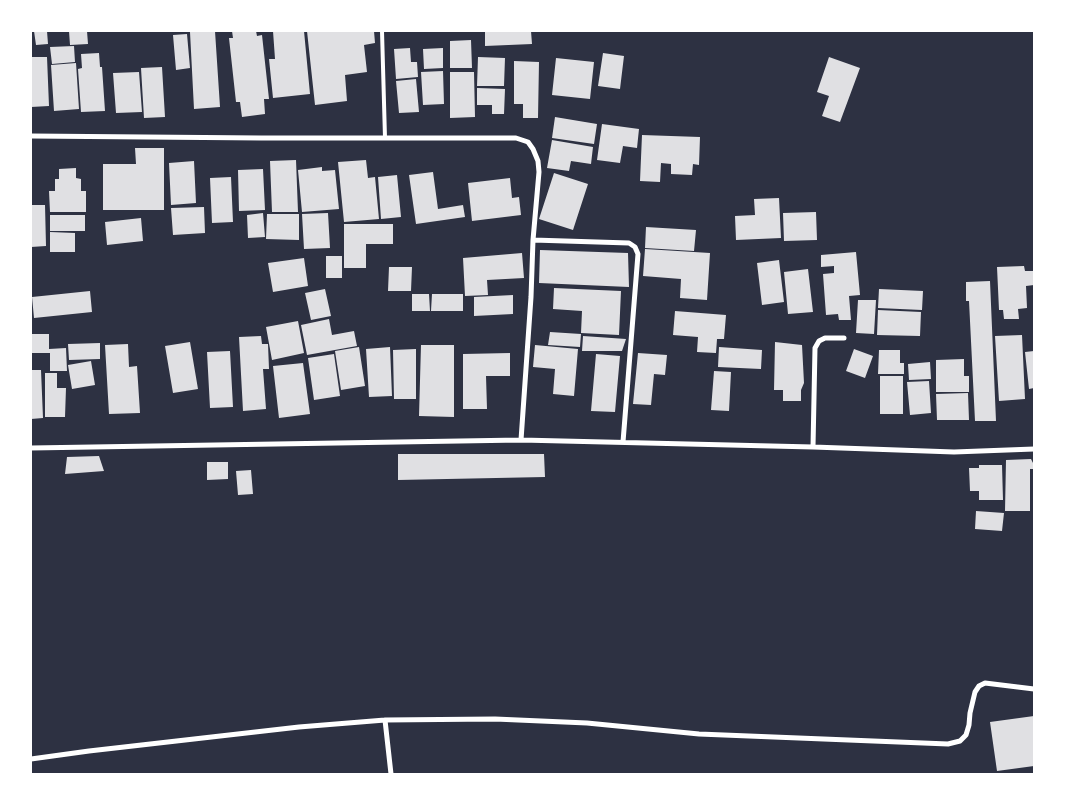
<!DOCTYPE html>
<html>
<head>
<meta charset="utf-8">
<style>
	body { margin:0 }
	#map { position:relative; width:1065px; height:805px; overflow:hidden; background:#2d3142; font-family:Arial,sans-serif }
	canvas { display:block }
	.frame { position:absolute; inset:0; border:32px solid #fff; pointer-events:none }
</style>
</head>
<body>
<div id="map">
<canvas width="1065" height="805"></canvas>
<div class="frame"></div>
</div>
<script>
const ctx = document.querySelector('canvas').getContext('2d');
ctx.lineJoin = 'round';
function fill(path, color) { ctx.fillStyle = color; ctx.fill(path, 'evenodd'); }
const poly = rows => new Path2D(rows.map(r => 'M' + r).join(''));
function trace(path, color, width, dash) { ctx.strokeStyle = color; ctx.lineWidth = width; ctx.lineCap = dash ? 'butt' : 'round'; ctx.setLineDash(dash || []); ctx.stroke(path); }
const building = poly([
	[34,31,47,31,48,44,36,45],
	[69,31,87,31,88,44,70,45],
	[215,31,220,107,194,109,190,32],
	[232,31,256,31,257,36,262,35,269,99,264,99,265,114,242,117,240,102,236,102,229,38,233,38],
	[273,31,304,31,310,94,273,98,269,59,275,59],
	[307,31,374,31,375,43,364,45,367,72,345,75,347,101,315,105],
	[485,31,531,31,532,44,485,46],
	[187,34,190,68,176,70,173,35],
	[471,40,472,68,450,68,450,41],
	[74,46,75,62,52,64,50,47],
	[410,48,411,62,417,62,418,77,396,79,394,49],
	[443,48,443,68,424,69,423,49],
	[99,53,100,67,102,67,105,111,81,112,78,69,82,68,81,54],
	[603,53,624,56,620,89,598,86],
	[31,57,47,57,49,106,31,107],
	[478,57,505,58,504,86,477,86],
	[829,57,860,68,840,122,822,116,829,96,817,92],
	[556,58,594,62,590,99,552,95],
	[514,61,539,62,538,118,523,118,523,104,514,104],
	[76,63,79,109,54,111,51,65],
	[162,67,165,117,144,118,141,68],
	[443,71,444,104,423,105,421,72],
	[139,72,142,112,116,113,113,73],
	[450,72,474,72,475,117,450,118],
	[416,79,419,112,399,113,396,81],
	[477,88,505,89,504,114,492,114,492,105,477,105],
	[555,117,597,124,594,144,552,138],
	[602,124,639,129,637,148,623,146,620,163,597,160],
	[642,135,700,137,699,165,693,164,692,175,671,174,671,164,661,163,660,182,640,181],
	[552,140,593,147,591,164,571,161,569,171,547,168],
	[135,148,164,148,164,210,103,210,103,164,136,164],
	[296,160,298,212,272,212,270,161],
	[366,160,368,178,375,177,379,219,344,222,338,162],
	[194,161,196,203,171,205,169,163],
	[322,167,322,171,335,170,339,209,302,212,298,170],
	[76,168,76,178,81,179,81,191,86,191,86,212,50,212,49,191,55,191,55,179,59,179,59,169],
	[263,169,265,210,239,211,238,170],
	[433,172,438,209,463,205,465,217,416,224,409,175],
	[554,173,588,184,573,230,539,219],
	[397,175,401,217,381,219,378,177],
	[231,177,233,222,212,223,210,178],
	[510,178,512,198,519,197,521,215,472,221,468,183],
	[779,198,781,238,736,240,735,216,755,215,754,199],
	[31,205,45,205,46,246,31,247],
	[204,207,205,233,173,235,171,208],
	[816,212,817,240,784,241,783,213],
	[263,213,265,237,248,238,247,215],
	[328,213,330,248,304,249,302,214],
	[267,214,299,214,299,240,266,239],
	[50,215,85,215,85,231,50,231],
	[141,218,143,241,107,245,105,222],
	[344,224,393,224,393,244,366,244,366,268,344,268],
	[646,227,696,230,694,251,645,248],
	[50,232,75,233,75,252,50,252],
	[645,249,710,253,707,300,680,298,681,279,643,276],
	[540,250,628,253,629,287,539,283],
	[856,252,860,295,849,296,851,320,839,320,838,314,826,315,823,274,834,273,834,266,821,267,821,255],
	[522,253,524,278,487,280,488,295,465,296,463,258],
	[326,256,342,256,342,278,326,278],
	[304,258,308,286,273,292,268,263],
	[779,260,784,302,762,305,757,263],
	[1024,266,1025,271,1034,271,1034,285,1026,286,1027,308,1018,309,1019,319,1004,319,1003,310,999,310,997,267],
	[389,267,412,267,411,291,388,291],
	[808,269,813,312,788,314,784,272],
	[990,281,996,421,975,421,969,301,966,301,966,282],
	[554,288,621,291,619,335,581,333,582,311,553,309],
	[325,289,331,316,311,320,305,293],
	[879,289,923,291,922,310,878,308],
	[90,291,92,312,34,318,32,297],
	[412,294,429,294,430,311,412,311],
	[432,294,463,294,463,311,431,311],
	[513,295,513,314,474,316,474,297],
	[858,300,876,300,874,334,856,333],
	[878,310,921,312,920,336,877,335],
	[675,311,726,315,724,339,717,339,716,353,697,352,698,337,673,335],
	[329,319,332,335,354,331,357,346,307,355,301,325],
	[298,321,304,353,272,360,266,327],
	[550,332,581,334,580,347,548,345],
	[31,334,49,334,49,349,66,348,67,371,50,371,50,353,31,353],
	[1022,335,1025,399,999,401,995,336],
	[261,336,262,344,268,344,269,369,263,369,266,409,243,411,239,337],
	[583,336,626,339,622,351,582,351],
	[190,342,198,389,173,393,165,346],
	[775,342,802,345,804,383,801,390,801,401,783,401,783,390,774,390],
	[100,343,100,359,69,360,68,344],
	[128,344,129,367,137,366,140,413,109,414,105,345],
	[421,345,454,345,454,417,419,416],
	[535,345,578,349,574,396,553,394,555,369,533,367],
	[359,347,365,386,341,390,335,351],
	[390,347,392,396,369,397,366,349],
	[719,347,762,350,761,369,718,367],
	[416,349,416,399,394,399,393,350],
	[854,349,873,356,865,378,846,371],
	[879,350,900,350,900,363,904,363,904,374,878,374],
	[230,351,233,407,210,408,207,352],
	[1034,351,1034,388,1029,389,1025,352],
	[510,353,510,376,486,376,487,409,463,409,463,354],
	[638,353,667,355,665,375,654,374,651,405,633,404],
	[334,354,340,396,314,400,308,358],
	[596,354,620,356,615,412,591,411],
	[964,359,964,376,969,376,969,392,936,392,936,360],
	[91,361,95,385,72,389,68,365],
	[930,362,931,379,909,380,908,364],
	[303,363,310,414,279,418,273,366],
	[31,370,41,370,43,418,31,419],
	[714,371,731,372,729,411,711,410],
	[45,373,57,373,57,388,66,388,65,417,45,417],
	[880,376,903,376,903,414,880,414],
	[929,381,931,413,910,415,907,382],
	[968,393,969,420,937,420,936,394],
	[398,454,544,454,545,477,398,480],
	[99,456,104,471,65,474,67,457],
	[1031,459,1034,465,1034,469,1030,469,1030,511,1005,511,1006,460],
	[207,462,228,462,228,479,207,480],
	[979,465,1002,465,1003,500,979,500,979,491,970,491,969,468,979,468],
	[251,470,253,494,238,495,236,471],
	[976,511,1004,513,1002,531,975,529],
	[1034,716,1034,766,997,771,990,722]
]);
const service = poly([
	[382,31,385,138]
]);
const minor = poly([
	[31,136,261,138,516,138,528,142,533,149,538,161,539,172,533,240,531,297,521,440],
	[533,240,629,243,635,247,638,254,623,442],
	[813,447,815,348,819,341,825,338,844,338],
	[31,448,521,440,813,447,954,452,1034,449],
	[385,720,391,774],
	[31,759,89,751,299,727,385,720,495,719,587,723,699,734,948,744,960,741,966,735,969,725,970,713,975,692,979,686,985,683,1034,689]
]);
fill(building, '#e0e0e3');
trace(service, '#fff', 4);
trace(minor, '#fff', 5);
</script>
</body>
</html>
